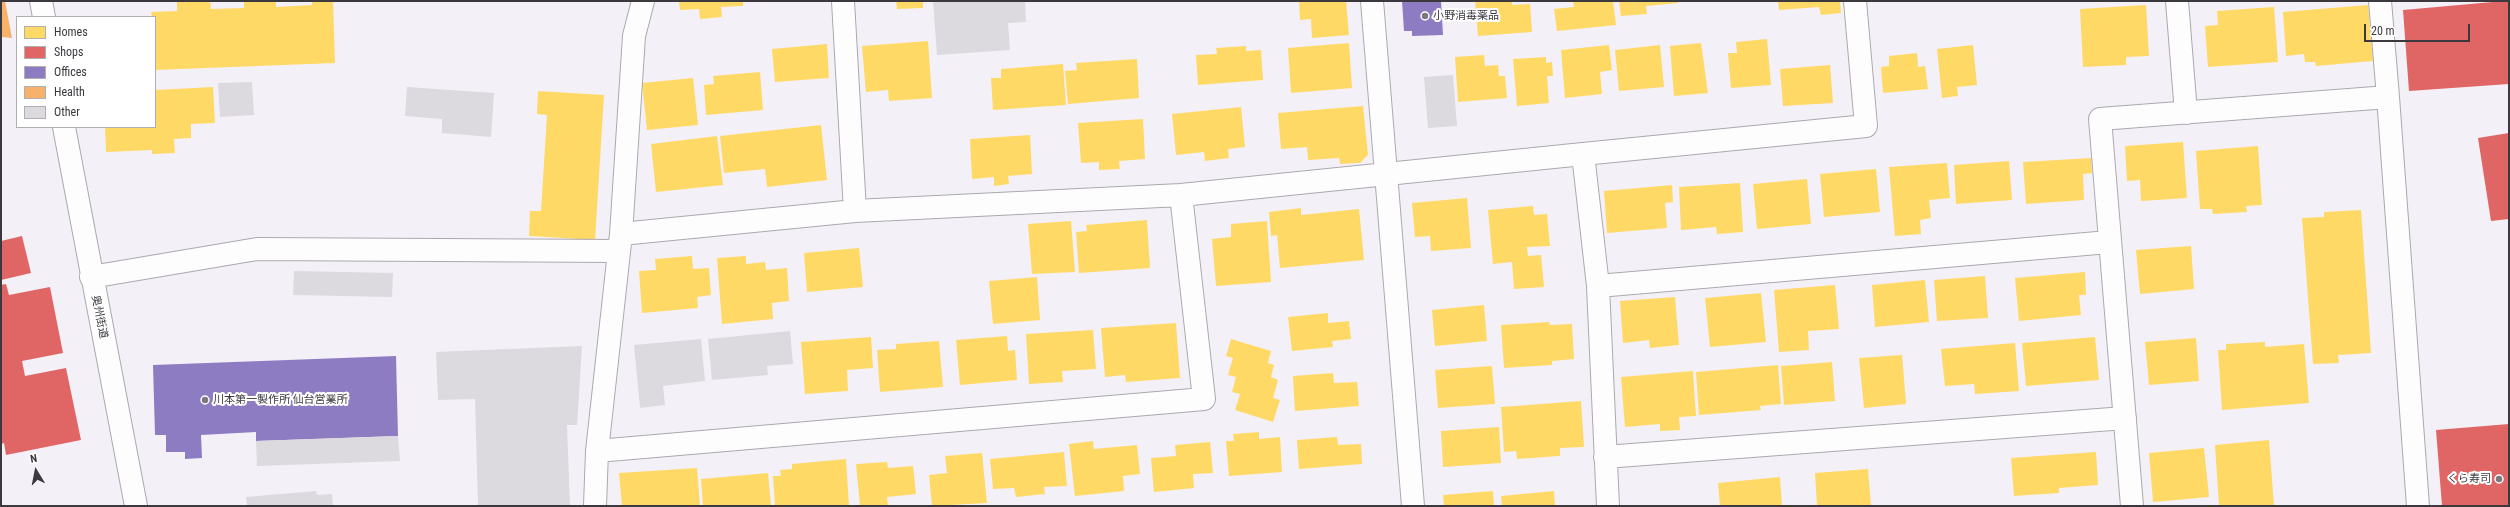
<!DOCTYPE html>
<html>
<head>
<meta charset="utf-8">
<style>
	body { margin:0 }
	#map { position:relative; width:2510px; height:507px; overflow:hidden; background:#f4f0f8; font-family:"Roboto Condensed",sans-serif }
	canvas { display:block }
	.frame { position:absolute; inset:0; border:2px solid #3b383e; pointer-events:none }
	.legend { position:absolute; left:16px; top:16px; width:140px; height:112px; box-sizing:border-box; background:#fff; border:1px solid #b1afb2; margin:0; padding:5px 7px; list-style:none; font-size:12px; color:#3b383e }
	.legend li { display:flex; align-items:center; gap:8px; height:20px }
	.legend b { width:20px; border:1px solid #b1afb2 }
	.north { position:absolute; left:16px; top:451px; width:40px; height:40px; -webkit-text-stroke:3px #fff; paint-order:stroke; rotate:350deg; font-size:11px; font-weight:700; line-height:16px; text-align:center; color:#3b383e }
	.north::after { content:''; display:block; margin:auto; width:14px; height:18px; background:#3b383e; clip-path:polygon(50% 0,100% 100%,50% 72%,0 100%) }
	.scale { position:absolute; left:2364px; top:24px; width:106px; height:18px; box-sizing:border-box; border:2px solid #3b383e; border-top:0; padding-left:5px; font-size:12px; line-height:14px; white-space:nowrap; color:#3b383e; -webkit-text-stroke:3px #fff; paint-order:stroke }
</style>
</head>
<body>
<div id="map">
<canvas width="2510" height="507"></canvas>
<div class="frame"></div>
<ul class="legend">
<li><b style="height:11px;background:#ffd966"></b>Homes</li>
<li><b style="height:11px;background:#e06666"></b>Shops</li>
<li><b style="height:11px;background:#8e7cc3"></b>Offices</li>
<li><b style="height:11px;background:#f6b26b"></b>Health</li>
<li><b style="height:11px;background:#dcd9df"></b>Other</li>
</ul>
<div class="north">N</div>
<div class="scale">20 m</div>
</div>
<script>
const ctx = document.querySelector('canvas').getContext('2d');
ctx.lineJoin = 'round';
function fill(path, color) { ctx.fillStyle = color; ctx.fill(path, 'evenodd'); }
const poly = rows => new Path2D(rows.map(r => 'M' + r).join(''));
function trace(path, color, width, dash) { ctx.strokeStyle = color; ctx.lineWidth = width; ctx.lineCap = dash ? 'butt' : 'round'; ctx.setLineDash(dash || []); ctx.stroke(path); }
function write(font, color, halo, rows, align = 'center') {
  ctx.font = font + ' "Roboto Condensed","Noto Sans JP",sans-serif'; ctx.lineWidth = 4; ctx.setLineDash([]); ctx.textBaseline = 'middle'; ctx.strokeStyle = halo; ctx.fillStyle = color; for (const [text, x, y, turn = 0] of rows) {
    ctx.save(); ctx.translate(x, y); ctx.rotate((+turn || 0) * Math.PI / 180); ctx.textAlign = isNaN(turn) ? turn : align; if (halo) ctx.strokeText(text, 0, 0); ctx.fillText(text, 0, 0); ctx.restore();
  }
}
const homes = poly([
	[177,1,210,1,211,9,244,8,244,1,276,1,276,7,312,5,312,1,333,1,335,63,155,70,155,17,152,17,151,12,177,11],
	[679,1,743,1,743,6,721,7,722,17,700,19,699,9,680,10],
	[896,1,923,1,923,8,897,9],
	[1299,1,1346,1,1349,35,1312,38,1311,19,1300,20],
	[1475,1,1512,1,1512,5,1530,4,1532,32,1478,36],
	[1573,1,1613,1,1616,25,1557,31,1554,9,1574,7],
	[1619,1,1678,1,1678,3,1646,6,1647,14,1621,16],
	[1778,1,1840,1,1841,13,1821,15,1819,7,1779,10],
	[2146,5,2149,56,2126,57,2126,65,2083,67,2080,9],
	[2368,5,2373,61,2316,66,2315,62,2305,62,2304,54,2286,56,2283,12],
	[2274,7,2278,62,2208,67,2205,26,2218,25,2217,11],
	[1767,39,1771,85,1731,88,1728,53,1737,53,1736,42],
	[928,41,932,98,889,101,888,90,866,92,862,46],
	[1349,43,1352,88,1291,93,1288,48],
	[1701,43,1708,93,1674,96,1670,46],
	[827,44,829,78,775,82,772,49],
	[1609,45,1612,70,1600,72,1602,94,1565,98,1561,50],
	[1660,45,1664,87,1619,91,1615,50],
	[1973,45,1977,85,1957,87,1958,96,1942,98,1937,49],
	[1246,46,1246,51,1261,50,1263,80,1198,85,1196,55,1217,54,1216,48],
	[1917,53,1918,67,1925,66,1928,89,1883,93,1881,67,1889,66,1889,56],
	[1484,55,1485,66,1498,65,1499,76,1505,76,1507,98,1458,102,1455,57],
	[1546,57,1546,63,1552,62,1553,76,1547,76,1549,103,1517,106,1513,59],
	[1137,59,1139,98,1068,104,1065,71,1077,70,1076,63],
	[1063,64,1066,105,993,110,991,78,1001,78,1001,69],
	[1830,65,1833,103,1783,106,1780,69],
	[760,72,763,110,706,115,704,85,714,84,713,76],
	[693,78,698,125,647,130,642,83],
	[213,87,215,123,191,124,191,138,174,139,175,153,152,154,152,150,106,152,105,127,155,127,155,90],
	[538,91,604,95,595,240,529,236,530,211,541,211,547,115,537,114],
	[1363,106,1368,155,1360,163,1340,164,1339,158,1308,160,1307,147,1281,149,1278,113],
	[1241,107,1245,147,1228,149,1229,158,1205,161,1204,152,1176,155,1172,114],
	[1143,119,1145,159,1119,161,1120,169,1099,170,1099,162,1081,163,1078,123],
	[821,125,827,180,767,187,765,169,724,173,720,136],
	[1030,135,1032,174,1008,176,1009,184,994,186,994,177,972,179,970,139],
	[717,136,723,185,656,192,651,144],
	[2183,142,2187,198,2141,201,2140,180,2127,181,2125,146],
	[2258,146,2262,205,2246,206,2247,212,2213,214,2212,209,2200,209,2196,151],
	[2091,158,2092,173,2083,174,2084,200,2026,204,2023,162],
	[2009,161,2012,200,1956,204,1954,165],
	[1947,163,1950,198,1929,200,1931,218,1920,220,1921,234,1895,236,1889,167],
	[1876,169,1880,212,1824,217,1820,174],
	[1807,179,1811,224,1757,229,1753,184],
	[1740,183,1743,232,1717,234,1716,227,1681,230,1679,187],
	[1672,185,1673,202,1665,203,1667,228,1607,233,1604,191],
	[1467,198,1471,248,1431,251,1430,236,1415,237,1412,203],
	[1533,206,1534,215,1547,214,1550,246,1527,247,1528,256,1541,255,1544,287,1514,289,1512,262,1493,264,1488,210],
	[1301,208,1301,215,1359,209,1364,260,1280,268,1277,235,1271,236,1269,212],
	[2361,210,2371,353,2338,355,2339,363,2313,364,2302,218,2324,217,2324,212],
	[1147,220,1150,268,1079,273,1076,232,1087,231,1086,225],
	[1071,221,1075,272,1032,274,1028,224],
	[1267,221,1271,282,1216,286,1212,239,1231,237,1231,224],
	[2191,246,2194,289,2140,294,2136,250],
	[859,248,863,287,807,292,804,253],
	[692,256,693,269,709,268,711,295,697,297,698,308,642,313,639,271,656,270,655,259],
	[746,256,746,264,765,262,766,270,787,268,789,301,772,303,773,319,722,324,717,258],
	[2085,272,2086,295,2079,295,2081,315,2019,321,2015,278],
	[1985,276,1988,318,1937,321,1934,280],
	[1037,277,1040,320,993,324,989,281],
	[1925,280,1929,322,1875,327,1872,285],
	[1835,285,1839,329,1808,331,1809,350,1779,352,1774,290],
	[1761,293,1766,342,1710,347,1705,298],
	[1675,297,1679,345,1650,348,1649,340,1623,343,1620,301],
	[1484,305,1487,341,1435,346,1432,310],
	[1328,313,1328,323,1349,321,1351,339,1332,341,1333,347,1292,351,1288,317],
	[1549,322,1550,325,1572,324,1574,359,1552,361,1552,365,1504,368,1501,325],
	[1176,323,1180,378,1126,382,1125,375,1105,377,1101,328],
	[1093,330,1096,369,1062,371,1063,382,1029,384,1026,334],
	[1007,336,1008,351,1015,350,1017,380,960,385,956,340],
	[871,337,873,368,847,370,848,391,805,394,801,342],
	[2095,337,2099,380,2026,386,2022,343],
	[2196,338,2199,381,2149,385,2145,342],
	[1231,339,1271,351,1268,363,1274,365,1271,377,1278,380,1273,398,1280,400,1273,422,1235,410,1240,394,1232,392,1236,377,1228,375,1233,358,1226,356],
	[939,341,943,387,880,392,877,350,896,349,896,344],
	[2265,342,2265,347,2304,344,2309,403,2222,410,2218,350,2226,350,2226,344],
	[2015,343,2019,391,1975,394,1974,384,1945,386,1941,349],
	[1902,355,1906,404,1864,408,1859,358],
	[1832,362,1835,401,1784,405,1781,366],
	[1778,365,1781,404,1760,406,1761,410,1699,415,1696,372],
	[1492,366,1495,404,1438,408,1435,370],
	[1693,371,1696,416,1679,417,1680,430,1660,431,1660,424,1625,427,1621,377],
	[1333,373,1334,383,1357,382,1359,406,1295,411,1293,376],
	[1581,401,1584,447,1560,448,1560,456,1517,459,1516,451,1504,452,1501,407],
	[1499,427,1501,463,1443,467,1441,431],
	[1259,432,1259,439,1280,437,1282,472,1229,476,1226,441,1234,441,1233,434],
	[1337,437,1338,445,1361,444,1362,464,1299,469,1297,440],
	[2269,440,2274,506,2219,506,2215,445],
	[1093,441,1094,449,1137,445,1140,474,1123,476,1124,491,1075,496,1069,444],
	[1210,442,1213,473,1193,474,1194,488,1154,492,1151,458,1176,456,1175,445],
	[2204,448,2209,497,2153,502,2149,453],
	[1064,452,1067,486,1044,487,1045,494,1016,497,1014,488,993,489,990,459],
	[2096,452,2098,485,2059,488,2059,493,2014,496,2011,458],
	[982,453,987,503,932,506,929,475,947,473,945,456],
	[846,459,849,506,775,506,773,476,781,476,780,470,792,469,792,464],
	[887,462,888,468,913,466,916,494,887,497,888,506,860,506,856,464],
	[697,468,700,506,622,506,619,473],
	[1868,469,1871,506,1817,506,1815,473],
	[768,473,771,506,703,506,701,479],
	[1780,477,1782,506,1720,506,1718,483],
	[1493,491,1494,506,1444,506,1443,495],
	[1554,491,1555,506,1502,506,1501,496]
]);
const shops = poly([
	[2504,1,2509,1,2509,84,2409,91,2403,10],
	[2509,133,2509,219,2491,221,2478,138],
	[22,236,31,273,1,280,1,241],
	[6,284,9,295,50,287,63,353,22,361,25,376,66,368,81,440,6,455,4,443,1,444,1,285],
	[2509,424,2509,506,2442,506,2436,430]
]);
const offices = poly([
	[1402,1,1441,1,1443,35,1412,36,1412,31,1404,31],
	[396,356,398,436,256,441,256,432,201,435,202,458,185,459,185,452,166,452,166,435,155,435,153,365]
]);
const health = poly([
	[1,1,5,1,12,38,1,37]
]);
const building = poly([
	[933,1,1025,1,1026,22,1008,23,1010,50,937,55],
	[1453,75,1457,126,1428,128,1424,77],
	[252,82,254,115,220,117,218,83],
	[407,87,494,93,491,137,442,133,442,119,405,116],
	[294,271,393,273,392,297,293,295],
	[790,331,793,364,767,366,768,375,712,380,708,339],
	[701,339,705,381,663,386,665,405,640,408,634,345],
	[582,346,577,425,567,425,570,506,478,506,475,399,438,400,436,352],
	[398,436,400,461,257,466,256,441],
	[316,491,317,495,332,494,333,506,247,506,246,497]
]);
const street = poly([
	[843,1,855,211],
	[1372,1,1413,506],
	[2177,1,2186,113],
	[2388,97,2418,506],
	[1583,154,1866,126,1855,1],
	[621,234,855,211,1181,195,1583,154,1598,286,1608,506],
	[91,277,257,249,619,251],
	[1598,286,2109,242],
	[597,451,1204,399,1181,195],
	[1605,457,2125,418],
	[595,506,597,451,621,234,634,36,643,1],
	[2132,506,2100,119,2388,97,2380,1]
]);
const secondary = poly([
	[41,1,44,17],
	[64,127,136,506]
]);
const markers = [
	[1425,16,4,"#7c787f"],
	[205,400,4,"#7c787f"],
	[2499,479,4,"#7c787f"]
];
const poiNames = [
	["小野消毒薬品",1433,16],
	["川本第一製作所 仙台営業所",213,400],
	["くら寿司",2491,479,"right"]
];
const streetNames = [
	["奥州街道",99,317,79]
];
fill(homes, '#ffd966');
fill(shops, '#e06666');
fill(offices, '#8e7cc3');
fill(health, '#f6b26b');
fill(building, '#dcd9df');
trace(street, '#aba8ae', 24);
trace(secondary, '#aba8ae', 24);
trace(street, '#fdfdfe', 22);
trace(secondary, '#fdfdfe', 22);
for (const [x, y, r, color] of markers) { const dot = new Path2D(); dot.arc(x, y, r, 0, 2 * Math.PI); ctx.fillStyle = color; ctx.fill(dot); trace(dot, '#fff', 1.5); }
write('11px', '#3b383e', '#fff', poiNames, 'left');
write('11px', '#3b383e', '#fff', streetNames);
</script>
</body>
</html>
